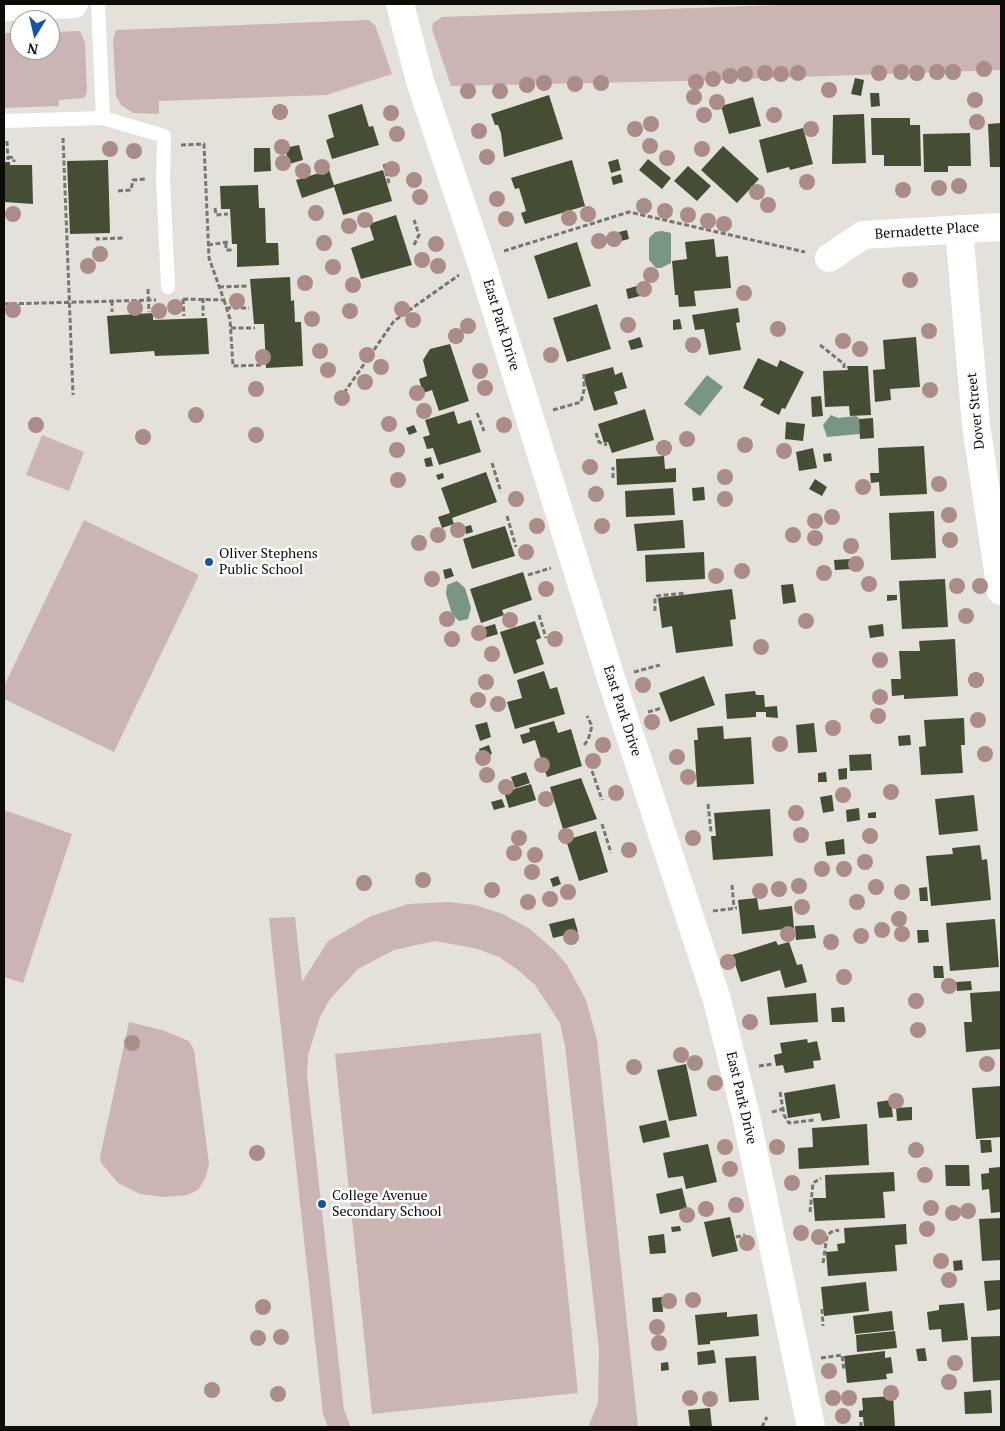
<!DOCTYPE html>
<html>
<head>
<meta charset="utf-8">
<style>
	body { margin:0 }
	#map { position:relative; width:1005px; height:1431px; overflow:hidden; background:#e4e1da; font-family:"PT Serif",serif }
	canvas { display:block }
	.frame { position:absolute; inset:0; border:5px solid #0d0c09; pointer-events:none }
	.north { position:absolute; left:10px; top:10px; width:50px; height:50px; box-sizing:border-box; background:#fff; border:1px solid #9e9e9d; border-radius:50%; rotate:189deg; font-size:14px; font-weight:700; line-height:20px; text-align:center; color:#0d0c09 }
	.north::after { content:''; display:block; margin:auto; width:18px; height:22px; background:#1753a4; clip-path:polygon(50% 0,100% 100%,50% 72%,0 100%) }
</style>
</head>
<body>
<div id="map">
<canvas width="1005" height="1431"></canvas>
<div class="frame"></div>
<div class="north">N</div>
</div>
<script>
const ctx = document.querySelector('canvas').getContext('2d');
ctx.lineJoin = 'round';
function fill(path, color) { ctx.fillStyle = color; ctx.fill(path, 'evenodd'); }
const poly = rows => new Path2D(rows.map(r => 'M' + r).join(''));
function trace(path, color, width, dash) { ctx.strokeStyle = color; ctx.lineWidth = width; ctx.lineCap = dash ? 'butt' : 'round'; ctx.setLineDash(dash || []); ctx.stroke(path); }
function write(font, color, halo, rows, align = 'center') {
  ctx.font = font + ' "PT Serif",serif'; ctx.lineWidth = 5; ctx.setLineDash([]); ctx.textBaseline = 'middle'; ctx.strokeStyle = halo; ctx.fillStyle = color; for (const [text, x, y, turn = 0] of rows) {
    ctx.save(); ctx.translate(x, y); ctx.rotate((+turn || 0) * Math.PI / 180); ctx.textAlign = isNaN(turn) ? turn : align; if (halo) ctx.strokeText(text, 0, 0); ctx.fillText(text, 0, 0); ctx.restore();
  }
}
const green = poly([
	[806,4,1001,4,1001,70,684,81,451,86,432,29,433,23,442,17],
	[368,20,375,25,392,74,326,95,159,101,159,114,133,113,121,105,116,96,113,40,116,30],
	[80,31,85,43,87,92,84,98,59,100,59,106,4,108,4,33,20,33,20,50,50,50,50,32],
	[42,435,84,452,69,491,26,475],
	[84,520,199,575,114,752,4,699,4,686],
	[4,810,72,834,23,983,4,977],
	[448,902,475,905,503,914,530,929,554,950,567,965,586,1000,597,1040,638,1427,588,1427,598,1403,599,1350,565,1046,560,1023,535,985,518,970,499,957,478,949,435,941,394,950,358,969,330,999,320,1017,308,1055,307,1076,344,1410,351,1427,328,1427,323,1414,269,918,295,917,302,982,328,941,371,916,408,904],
	[129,1022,162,1030,189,1041,194,1050,209,1164,205,1179,198,1190,187,1195,164,1197,140,1194,118,1183,101,1163,100,1157],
	[541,1033,578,1393,372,1414,335,1054]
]);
const water = poly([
	[662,231,671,233,671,263,661,268,656,268,649,260,649,238,655,232],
	[707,375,723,387,700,416,684,404],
	[831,415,838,418,856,416,859,418,860,434,827,437,823,425],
	[457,581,465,588,471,608,468,619,459,621,452,614,446,594,447,585]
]);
const building = poly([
	[855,78,864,80,861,96,851,94],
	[870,93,879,93,880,106,871,107],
	[549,95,563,139,504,157,501,133,498,125,495,125,491,114],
	[753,97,761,126,729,134,721,106],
	[362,104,369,127,373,126,379,145,332,159,326,140,334,137,328,115],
	[864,114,866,163,832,164,833,115],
	[871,118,910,118,910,125,920,125,921,166,884,166,884,155,872,155],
	[1001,123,1001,167,990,167,988,124],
	[803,128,813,164,790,170,789,167,767,173,759,140],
	[970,133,971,166,948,166,948,172,924,172,923,134],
	[299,145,303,160,289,164,285,148],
	[723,146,759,179,737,203,701,170],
	[254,148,270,148,271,171,254,172],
	[618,159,621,170,611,173,608,162],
	[648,159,671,178,662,189,639,170],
	[108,160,110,233,70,234,67,161],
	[572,160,585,206,525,224,521,213,526,211,519,188,515,189,511,178],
	[4,162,10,162,10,165,32,165,33,204,4,202],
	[688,166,711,186,697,201,674,181],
	[329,170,334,185,383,170,392,201,343,215,334,187,302,198,296,180],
	[621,174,623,182,613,185,611,177],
	[258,185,259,208,265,208,266,243,278,243,279,265,237,267,237,244,232,244,230,209,221,209,220,186],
	[396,215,412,265,361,279,351,248,374,240,369,224],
	[627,230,629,239,621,241,619,232],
	[714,239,716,257,728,256,731,288,694,291,696,306,679,307,678,295,675,295,672,261,687,259,685,242],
	[577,242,591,286,548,299,534,256],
	[290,277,291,301,294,300,295,322,301,322,303,366,266,368,264,324,254,324,250,279],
	[637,286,640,296,628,299,626,289],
	[597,304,611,349,567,362,553,318],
	[738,308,740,322,736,323,741,350,709,355,704,329,695,330,692,315],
	[153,313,153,320,207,318,209,354,155,356,154,351,110,354,107,316],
	[680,319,682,329,673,330,673,320],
	[640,337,643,347,631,350,628,341],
	[916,337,920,387,890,389,891,400,875,402,873,370,885,369,883,340],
	[450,344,469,401,439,411,432,390,423,393,419,379,427,376,423,360,430,349],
	[758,358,777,367,780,360,804,372,785,409,782,408,779,415,760,405,764,399,743,388],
	[847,366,868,366,871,415,850,416,849,406,825,407,823,371,848,370],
	[613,367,615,375,622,372,627,388,614,392,618,404,594,411,583,375],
	[821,396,823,416,812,417,811,397],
	[645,409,654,440,612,453,608,442,604,443,598,424],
	[454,411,458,424,471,420,481,452,439,465,433,448,427,449,423,437,430,435,425,420],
	[873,418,874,438,860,439,859,419],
	[786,422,805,424,803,441,785,439],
	[414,425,417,432,409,435,406,428],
	[924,446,927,494,880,496,879,482,871,483,870,473,879,473,878,448],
	[813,448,817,468,799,471,796,452],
	[831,453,832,461,824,462,823,454],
	[664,456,665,469,676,468,676,482,617,485,616,459],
	[431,457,433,466,426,467,424,459],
	[486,472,497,502,452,518,454,524,442,528,438,517,450,513,441,488],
	[443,473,444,478,438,480,436,475],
	[815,479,827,487,822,496,809,489],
	[704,487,705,500,693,501,692,488],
	[673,488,675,515,626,517,625,491],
	[934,511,936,558,891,560,889,513],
	[683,520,685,548,637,551,634,524],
	[471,525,473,532,466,534,464,527],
	[505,526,515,556,472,569,463,539],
	[704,552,705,579,646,582,645,555],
	[850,559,851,569,835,570,834,560],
	[451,568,454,576,445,579,443,570],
	[523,572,532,600,502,610,504,615,481,623,470,589],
	[945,579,948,627,902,629,899,581],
	[793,584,796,602,783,604,781,585],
	[732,589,736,619,730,620,733,646,676,653,672,626,662,628,658,598],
	[887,595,897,595,897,600,887,601],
	[535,621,541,638,536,640,544,664,514,674,500,632],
	[495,624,498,634,478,640,475,630],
	[883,624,884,636,870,638,868,626],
	[955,639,958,696,904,699,904,695,892,696,891,679,901,679,899,651,920,651,919,641],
	[544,671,550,689,557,687,565,714,515,729,507,702,522,698,517,680],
	[704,676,715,705,670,722,659,693],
	[755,691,756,695,764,695,765,707,777,706,778,718,766,717,766,712,756,712,756,717,727,719,725,694],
	[964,718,965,745,961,745,963,773,921,775,919,747,926,746,924,720],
	[554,721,558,733,571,729,582,766,547,777,535,740,523,744,520,735,530,732,529,728],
	[487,722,491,737,480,741,475,725],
	[814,723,817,752,798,753,796,725],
	[723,726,724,739,751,737,754,784,697,787,694,740,698,740,697,728],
	[910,735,911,745,899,746,898,736],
	[489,745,492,754,482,758,479,749],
	[871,754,872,770,850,771,849,755],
	[847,768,847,779,839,780,838,769],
	[526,772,530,783,515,788,511,777],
	[826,772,827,782,818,782,818,773],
	[581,778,597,819,563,829,550,787],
	[531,784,536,800,509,808,504,792],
	[832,795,834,811,823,813,820,797],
	[974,795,978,831,939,835,935,799],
	[502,799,505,807,494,810,491,802],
	[859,808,860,820,847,822,846,810],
	[770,809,773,856,713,860,711,836,716,836,714,813],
	[876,812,876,818,868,818,868,813],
	[596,831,608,872,579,881,566,840],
	[844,839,845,854,827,856,825,842],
	[980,845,982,860,987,859,991,900,931,906,926,856,953,854,952,848],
	[558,876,561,884,553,887,550,879],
	[927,887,928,901,920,901,919,888],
	[757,898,759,910,792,906,794,928,742,934,738,900],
	[574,918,578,932,553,938,549,924],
	[995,919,999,967,950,971,946,923],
	[814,925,816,938,796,940,795,926],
	[917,930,928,930,929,942,918,943],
	[776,941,778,945,789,942,797,965,802,964,807,982,785,988,780,970,741,982,732,955],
	[933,966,943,966,944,978,934,978],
	[971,981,972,990,957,991,956,982],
	[1001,991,1001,1049,966,1052,964,1022,972,1022,970,993],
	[816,993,818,1022,770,1025,767,997],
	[844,1007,845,1022,832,1022,831,1008],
	[807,1039,808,1043,817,1041,821,1060,813,1061,814,1068,785,1073,783,1065,776,1066,774,1055,782,1053,780,1043],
	[686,1064,697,1116,669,1121,657,1070],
	[835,1084,840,1118,822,1121,820,1113,788,1118,784,1093],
	[1001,1086,1001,1137,976,1139,972,1088],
	[891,1100,893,1117,879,1118,877,1102],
	[912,1107,912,1120,897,1121,896,1108],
	[666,1120,670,1137,643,1143,639,1126],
	[867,1124,869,1165,799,1169,798,1148,813,1147,812,1128],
	[980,1140,991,1140,992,1152,981,1153],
	[708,1144,717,1182,686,1189,683,1176,668,1178,663,1153],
	[945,1165,969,1165,970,1186,946,1186],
	[1001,1167,1001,1212,991,1213,989,1189,982,1190,981,1174,989,1173,989,1168],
	[894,1172,895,1191,883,1192,885,1218,815,1221,813,1198,826,1198,825,1175],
	[682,1188,687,1208,660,1214,656,1194],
	[730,1217,738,1251,712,1257,704,1222],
	[1001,1218,1001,1260,982,1261,979,1219],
	[906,1224,907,1244,895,1245,897,1271,828,1276,826,1252,838,1251,837,1244,845,1243,844,1228],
	[680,1226,681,1231,672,1232,671,1227],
	[664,1234,666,1253,650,1254,648,1236],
	[962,1260,963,1270,954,1271,953,1261],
	[1001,1280,1001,1309,987,1311,984,1281],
	[866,1282,869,1311,824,1316,821,1287],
	[662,1297,663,1312,653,1312,652,1298],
	[964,1303,968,1340,942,1342,941,1329,929,1330,927,1312,939,1310,939,1305],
	[892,1311,894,1330,855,1334,853,1316],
	[727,1312,727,1317,757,1314,759,1336,710,1341,710,1344,698,1345,695,1315],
	[895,1331,897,1348,857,1352,856,1335],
	[1001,1336,1001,1380,973,1382,971,1337],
	[925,1348,927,1361,918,1361,916,1349],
	[714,1350,716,1363,698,1365,697,1352],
	[885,1351,885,1358,891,1357,893,1373,886,1374,887,1379,847,1383,844,1356],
	[756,1356,759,1400,729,1402,725,1358],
	[668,1362,669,1370,661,1371,661,1363],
	[991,1390,992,1413,965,1414,964,1392],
	[893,1396,895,1427,864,1427,863,1417,859,1417,859,1411,863,1410,862,1398],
	[710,1408,712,1427,690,1427,688,1410]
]);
const path = poly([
	[63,138,73,395],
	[7,141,8,160],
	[181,145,204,144,209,258,224,300,182,299],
	[8,157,14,158,14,162],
	[384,164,389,183],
	[118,191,131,190,133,180,146,179],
	[215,208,216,215,228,214],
	[97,237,97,239,125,238],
	[226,243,226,250,234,250],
	[208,245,228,242],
	[414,245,419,235,414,220],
	[504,251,629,212,805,252],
	[219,287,247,286],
	[148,289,149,312],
	[203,298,203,316],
	[183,299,184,316],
	[224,300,230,319,233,366,262,365],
	[112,301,112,312],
	[4,304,156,300],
	[226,308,249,308],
	[231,328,255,328],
	[820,345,844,364,844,368],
	[344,393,394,321,459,275],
	[553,410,581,402,584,390,584,374],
	[477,413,484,431],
	[596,433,599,442,607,445],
	[492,463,501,492],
	[613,478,613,467],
	[507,516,516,547],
	[528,575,551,568],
	[655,611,655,598,657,596,685,593],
	[539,615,546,638],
	[634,672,660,665],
	[648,712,662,708],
	[584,745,588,740,592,726,587,716],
	[592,771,602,800],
	[708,804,711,832],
	[602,824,611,853],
	[732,885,734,908],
	[713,911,737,908],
	[759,1066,773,1064],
	[780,1092,784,1115,789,1123,814,1120],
	[772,1112,783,1109],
	[810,1212,813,1183,821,1178],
	[736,1237,745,1235],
	[823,1263,827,1236,831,1232,839,1230],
	[822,1309,823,1326],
	[821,1358,842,1355,844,1371],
	[861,1422,861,1427],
	[762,1427,767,1417]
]);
const lane = poly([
	[103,118,164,136,163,179,168,287],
	[4,121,103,118,98,4]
]);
const street = poly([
	[400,4,420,81,482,265,611,678,717,1000,746,1116,811,1427],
	[959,229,976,425,1001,591],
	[829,258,863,235,1001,227]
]);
const secondary = poly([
	[4,7,74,4]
]);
const trees = [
	[984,69],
	[901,72],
	[937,72],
	[953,72],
	[765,73],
	[798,73],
	[879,73],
	[917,73],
	[745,74],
	[781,74],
	[730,76],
	[713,79],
	[696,82],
	[544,83],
	[601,83],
	[575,84],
	[527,85],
	[829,90],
	[468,91],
	[500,91],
	[694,97],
	[975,100],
	[717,102],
	[280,112],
	[391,113],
	[704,115],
	[774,115],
	[977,122],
	[651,124],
	[635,129],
	[811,129],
	[479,131],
	[397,134],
	[650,146],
	[282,147],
	[110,149],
	[702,149],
	[134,151],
	[487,157],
	[667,158],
	[283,163],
	[322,167],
	[392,169],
	[303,171],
	[414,180],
	[807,182],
	[959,186],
	[939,188],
	[903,190],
	[757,192],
	[420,197],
	[497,199],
	[768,205],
	[644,206],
	[665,211],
	[316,213],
	[13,214],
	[588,214],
	[688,215],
	[569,218],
	[506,219],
	[365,220],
	[708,221],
	[724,224],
	[349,226],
	[614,239],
	[599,241],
	[324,243],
	[436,244],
	[100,254],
	[422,260],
	[88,266],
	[438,266],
	[333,267],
	[651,275],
	[910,280],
	[305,283],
	[353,285],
	[644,289],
	[744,293],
	[237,301],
	[175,307],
	[135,308],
	[402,309],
	[13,310],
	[159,311],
	[350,311],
	[312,319],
	[413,320],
	[628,325],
	[468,326],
	[778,329],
	[929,331],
	[456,336],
	[843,341],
	[693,345],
	[860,349],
	[320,351],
	[367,355],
	[551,355],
	[263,357],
	[381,367],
	[328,370],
	[480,371],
	[365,382],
	[485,388],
	[256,389],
	[930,390],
	[417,393],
	[342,398],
	[424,411],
	[196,415],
	[389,424],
	[36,425],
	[504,425],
	[256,435],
	[143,437],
	[687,439],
	[745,445],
	[664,448],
	[397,450],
	[784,451],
	[590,467],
	[725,477],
	[398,480],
	[939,484],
	[863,487],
	[596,494],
	[516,499],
	[725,499],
	[949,515],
	[832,517],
	[815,521],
	[537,526],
	[602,526],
	[458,530],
	[438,535],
	[793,535],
	[815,538],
	[950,540],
	[419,543],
	[851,546],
	[526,552],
	[856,564],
	[742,571],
	[824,573],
	[716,576],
	[432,579],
	[869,584],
	[957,586],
	[980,586],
	[546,589],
	[966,616],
	[447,619],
	[510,620],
	[806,621],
	[479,633],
	[452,639],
	[555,639],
	[761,647],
	[492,654],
	[880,660],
	[976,680],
	[486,682],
	[643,685],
	[880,697],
	[478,700],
	[498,704],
	[878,716],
	[978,720],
	[652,722],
	[833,728],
	[780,744],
	[603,745],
	[985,754],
	[677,757],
	[483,758],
	[593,761],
	[542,765],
	[487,775],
	[688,777],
	[506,787],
	[891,792],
	[616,793],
	[843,795],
	[546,799],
	[796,813],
	[801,835],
	[566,836],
	[870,836],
	[519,838],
	[693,838],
	[629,850],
	[514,853],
	[535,855],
	[865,862],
	[822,869],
	[844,869],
	[532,872],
	[423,880],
	[364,883],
	[799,886],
	[876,887],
	[779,889],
	[492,890],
	[760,891],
	[568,892],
	[902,892],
	[550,899],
	[528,902],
	[857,902],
	[802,907],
	[899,919],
	[882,930],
	[788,934],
	[902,934],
	[861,936],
	[571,937],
	[831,942],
	[728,962],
	[844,977],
	[949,986],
	[916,1001],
	[750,1022],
	[918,1030],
	[132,1043],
	[681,1055],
	[695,1063],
	[987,1064],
	[634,1067],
	[715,1083],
	[896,1101],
	[725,1147],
	[777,1147],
	[916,1150],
	[257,1153],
	[730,1169],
	[925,1175],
	[792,1183],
	[736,1205],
	[931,1208],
	[706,1209],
	[968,1211],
	[953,1213],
	[687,1215],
	[927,1229],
	[801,1233],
	[819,1237],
	[747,1243],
	[941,1261],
	[949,1280],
	[693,1300],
	[669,1301],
	[263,1307],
	[657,1327],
	[281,1337],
	[258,1338],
	[659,1343],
	[955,1363],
	[829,1371],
	[949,1382],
	[212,1390],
	[891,1393],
	[278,1394],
	[690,1398],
	[833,1398],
	[849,1398],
	[710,1399],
	[843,1416]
];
const markers = [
	[209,562,5,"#1753a4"],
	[322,1204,5,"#1753a4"]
];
const streetNames = [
	["Bernadette Place",927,231,-4],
	["East Park Drive",501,325,73],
	["Dover Street",976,411,-96],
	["East Park Drive",622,711,72],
	["East Park Drive",741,1098,77]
];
const poiNames = [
	["Oliver Stephens",219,554],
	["Public School",219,570],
	["College Avenue",332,1196],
	["Secondary School",332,1212]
];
fill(green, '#cbb5b4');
fill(water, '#799583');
fill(building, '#454d34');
trace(path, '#787671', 3, [5, 2.5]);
trace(lane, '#fff', 14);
trace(street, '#fff', 28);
trace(secondary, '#fff', 28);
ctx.fillStyle = '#aa8c88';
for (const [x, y] of trees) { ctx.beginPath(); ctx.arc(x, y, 8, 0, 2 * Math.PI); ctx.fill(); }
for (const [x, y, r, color] of markers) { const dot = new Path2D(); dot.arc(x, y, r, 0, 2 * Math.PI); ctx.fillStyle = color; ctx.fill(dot); trace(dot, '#fff', 2); }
write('14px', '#0d0c09', '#fff', streetNames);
write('14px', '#0d0c09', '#fff', poiNames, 'left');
</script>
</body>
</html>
